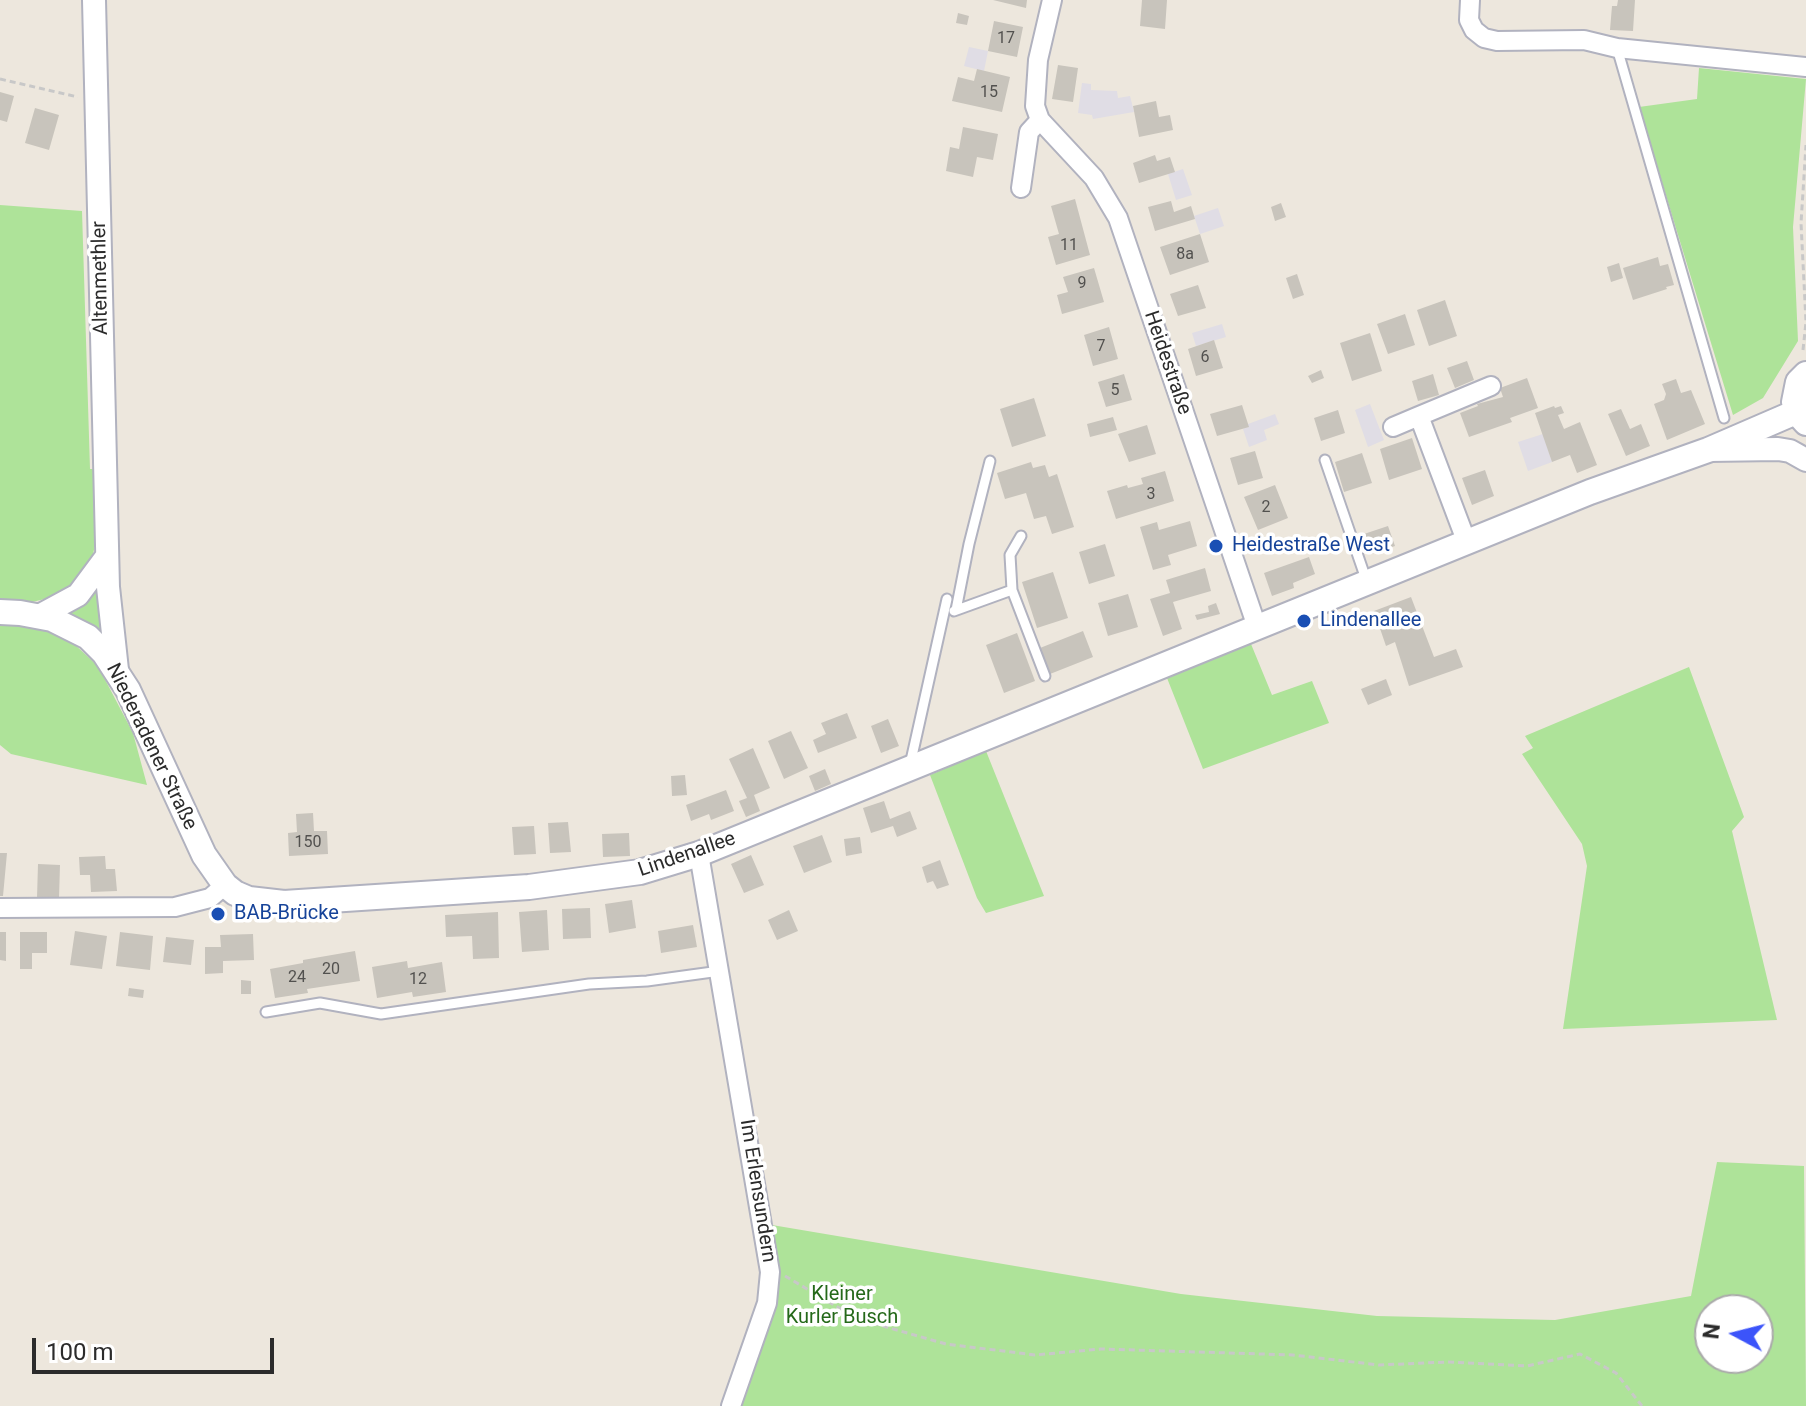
<!DOCTYPE html>
<html>
<head>
<meta charset="utf-8">
<style>
	body { margin:0 }
	#map { position:relative; width:1806px; height:1406px; overflow:hidden; background:#ede7dd; font-family:Roboto,sans-serif }
	canvas { display:block }
	.north { position:absolute; left:1694px; top:1294px; width:80px; height:80px; box-sizing:border-box; background:#fff; border:2px solid #aaa; border-radius:50%; rotate:277deg; font-size:22px; font-weight:700; line-height:32px; text-align:center; color:#2b2b2b }
	.north::after { content:''; display:block; margin:auto; width:28px; height:36px; background:#3c54fa; clip-path:polygon(50% 0,100% 100%,50% 72%,0 100%) }
	.scale { position:absolute; left:32px; top:1338px; width:242px; height:36px; box-sizing:border-box; border:4px solid #2b2b2b; border-top:0; padding-left:10px; font-size:24px; line-height:28px; white-space:nowrap; color:#2b2b2b; -webkit-text-stroke:6px #fff; paint-order:stroke }
</style>
</head>
<body>
<div id="map">
<canvas width="1806" height="1406"></canvas>
<div class="north">N</div>
<div class="scale">100 m</div>
</div>
<script>
const ctx = document.querySelector('canvas').getContext('2d');
ctx.lineJoin = 'round';
function fill(path, color) { ctx.fillStyle = color; ctx.fill(path, 'evenodd'); }
const poly = rows => new Path2D(rows.map(r => 'M' + r).join(''));
function trace(path, color, width, dash) { ctx.strokeStyle = color; ctx.lineWidth = width; ctx.lineCap = dash ? 'butt' : 'round'; ctx.setLineDash(dash || []); ctx.stroke(path); }
function write(font, color, halo, rows, align = 'center') {
  ctx.font = font + ' Roboto,sans-serif'; ctx.lineWidth = 7; ctx.setLineDash([]); ctx.textBaseline = 'middle'; ctx.strokeStyle = halo; ctx.fillStyle = color; for (const [text, x, y, turn = 0] of rows) {
    ctx.save(); ctx.translate(x, y); ctx.rotate((+turn || 0) * Math.PI / 180); ctx.textAlign = isNaN(turn) ? turn : align; if (halo) ctx.strokeText(text, 0, 0); ctx.fillText(text, 0, 0); ctx.restore();
  }
}
const industrial = poly([
	[969,47,988,51,984,71,964,66],
	[1082,83,1091,84,1091,90,1117,91,1118,98,1130,96,1134,112,1093,119,1092,115,1078,113],
	[1183,169,1192,195,1176,200,1168,174],
	[1218,208,1224,226,1200,234,1194,216],
	[1222,324,1226,337,1196,346,1192,333],
	[1370,404,1384,440,1368,447,1355,410],
	[1275,414,1279,424,1264,430,1267,440,1249,447,1243,429,1248,427,1248,424],
	[1543,434,1552,462,1528,471,1518,442]
]);
const green = poly([
	[1699,68,1806,79,1793,227,1798,341,1763,398,1733,415,1639,107,1697,99],
	[0,205,82,211,90,469,98,469,98,531,92,559,75,583,53,597,28,603,0,603],
	[100,584,107,644,65,614],
	[0,623,49,630,73,643,98,666,133,733,147,785,11,754,0,745],
	[1251,644,1272,695,1312,681,1329,723,1203,769,1167,678],
	[1689,667,1744,817,1732,831,1777,1020,1563,1029,1587,866,1582,844,1522,754,1533,748,1525,736],
	[986,751,1044,896,986,913,977,898,930,775],
	[1717,1162,1804,1166,1806,1406,739,1406,777,1270,772,1225,1181,1294,1377,1316,1555,1320,1691,1296],
	[1710,1310,1758,1310,1758,1358,1710,1358]
]);
const building = poly([
	[993,0,1027,0,1026,8],
	[1142,0,1167,0,1165,29,1140,26],
	[1618,0,1635,0,1633,31,1610,30,1612,6,1617,6],
	[958,13,969,16,967,25,956,23],
	[994,21,1023,27,1017,57,988,51],
	[1058,65,1078,68,1073,102,1052,99],
	[977,69,1010,77,1002,112,952,101,958,77,974,81],
	[0,92,14,96,7,122,0,120],
	[1156,101,1159,117,1170,115,1173,130,1139,137,1133,106],
	[35,108,59,115,49,150,25,143],
	[963,127,998,134,993,160,977,157,973,177,946,171,950,147,959,149],
	[1155,155,1157,161,1170,157,1175,172,1139,183,1133,163],
	[1075,199,1090,255,1056,265,1048,237,1059,234,1051,206],
	[1171,201,1174,212,1191,206,1195,219,1155,231,1148,207],
	[1281,203,1286,217,1275,221,1271,207],
	[1200,234,1209,262,1170,275,1160,247],
	[1658,257,1660,266,1668,264,1674,285,1666,287,1667,289,1633,300,1623,268],
	[1619,263,1623,278,1611,282,1607,267],
	[1094,268,1104,302,1062,314,1057,295,1068,292,1063,277],
	[1297,274,1304,295,1293,299,1286,278],
	[1198,285,1206,308,1178,316,1170,294],
	[1445,300,1457,336,1429,346,1417,310],
	[1405,314,1415,345,1388,354,1377,324],
	[1109,327,1118,359,1093,366,1084,335],
	[1370,333,1382,371,1352,381,1340,343],
	[1214,340,1223,368,1196,376,1188,349],
	[1467,361,1474,380,1455,388,1447,368],
	[1321,370,1324,378,1312,383,1308,376],
	[1124,374,1132,400,1106,407,1098,382],
	[1433,374,1439,395,1418,401,1412,381],
	[1527,378,1538,408,1510,418,1512,422,1469,437,1460,413,1478,406,1477,404,1503,397,1500,388],
	[1676,379,1681,393,1691,390,1705,424,1667,440,1654,404,1664,400,1666,394,1662,384],
	[1034,398,1046,436,1012,447,1000,409],
	[1242,405,1249,427,1217,436,1210,414],
	[1554,406,1555,408,1561,406,1564,413,1558,415,1564,429,1580,422,1597,465,1577,473,1570,455,1552,462,1535,413],
	[1621,409,1630,429,1641,424,1650,446,1626,456,1608,414],
	[1338,410,1345,433,1321,441,1314,418],
	[1113,417,1117,430,1090,437,1087,424],
	[1147,425,1156,454,1129,462,1118,434],
	[1412,438,1422,469,1389,480,1380,449],
	[1255,451,1263,478,1238,485,1230,458],
	[1362,453,1372,483,1344,492,1335,462],
	[1031,462,1033,468,1045,465,1049,477,1057,474,1074,527,1052,534,1046,516,1034,519,1026,493,1005,499,997,473],
	[1485,470,1494,496,1472,505,1462,478],
	[1165,471,1174,501,1116,519,1107,491,1127,485,1128,488,1143,484,1141,478],
	[1275,485,1288,518,1258,530,1244,497],
	[1190,521,1197,546,1168,555,1171,565,1153,570,1140,527,1157,522,1159,530],
	[1388,526,1395,546,1371,554,1364,534],
	[1105,544,1115,576,1089,584,1079,552],
	[1309,557,1315,574,1293,583,1294,588,1272,596,1264,573],
	[1205,568,1211,591,1173,602,1182,629,1163,636,1150,599,1170,593,1166,580],
	[1053,572,1068,618,1037,628,1022,582],
	[1128,594,1138,627,1108,636,1098,603],
	[1411,597,1434,657,1456,649,1463,667,1409,686,1395,642,1386,646,1374,611],
	[1216,603,1220,614,1197,620,1195,615,1209,612,1208,606],
	[1083,631,1093,657,1050,674,1040,648],
	[1017,633,1035,681,1004,693,986,645],
	[1386,679,1392,695,1368,705,1361,689],
	[847,713,857,738,818,753,813,740,826,734,821,723],
	[888,719,899,746,881,753,871,726],
	[791,731,808,768,784,779,768,741],
	[753,748,770,788,754,795,760,811,746,817,739,801,747,798,729,759],
	[825,769,831,784,815,791,809,776],
	[685,775,687,795,672,796,671,776],
	[726,790,734,811,711,820,709,814,691,821,686,805],
	[884,801,890,819,910,811,917,829,897,837,893,826,871,833,863,808],
	[313,813,314,831,327,831,328,854,289,856,288,833,297,832,296,814],
	[568,822,571,852,550,853,548,823],
	[534,826,536,854,514,855,512,827],
	[629,833,630,856,603,857,602,834],
	[822,835,832,862,804,873,793,846],
	[860,837,862,853,846,856,844,839],
	[0,853,7,853,3,896,0,896],
	[751,855,764,885,744,893,731,864],
	[105,856,106,869,115,869,117,891,91,892,90,875,80,875,79,857],
	[940,860,949,885,937,889,933,881,927,883,922,867],
	[38,864,60,865,59,898,37,898],
	[632,900,636,928,609,933,605,904],
	[590,908,591,938,563,939,562,909],
	[547,910,549,950,522,952,519,912],
	[789,910,798,931,777,940,768,920],
	[498,912,499,958,473,959,472,936,446,937,445,915],
	[693,925,697,947,661,953,658,931],
	[75,931,107,936,102,969,70,965],
	[0,932,6,932,6,961,0,960],
	[20,932,47,932,47,953,32,953,32,969,20,969],
	[120,932,153,936,150,970,116,966],
	[253,934,254,960,223,961,223,973,205,974,205,947,221,947,220,935],
	[166,937,194,940,191,965,163,962],
	[355,951,360,981,307,989,308,993,275,998,270,969,303,963,303,960],
	[407,961,408,968,442,962,446,992,413,997,412,992,377,998,372,967],
	[241,980,251,981,251,994,241,994],
	[129,988,144,990,143,998,128,996]
]);
const path = poly([
	[0,79,78,97],
	[1803,350,1806,322,1801,223,1806,145],
	[785,1276,858,1319,946,1344,1035,1355,1101,1349,1293,1355,1379,1365,1448,1362,1527,1366,1580,1354,1616,1373,1642,1406]
]);
const service = poly([
	[1617,48,1724,418],
	[1325,460,1367,582],
	[1012,590,1045,676],
	[956,610,969,544,990,461],
	[954,611,1012,590,1010,555,1021,536],
	[910,765,947,599],
	[266,1012,320,1003,381,1014,589,984,647,981,720,971]
]);
const minor = poly([
	[1052,0,1038,60,1035,106,1040,120,1094,178,1118,218,1257,627],
	[1470,0,1469,20,1474,30,1484,38,1497,41,1584,40,1617,48,1806,67],
	[1021,188,1029,132,1040,120],
	[1419,416,1491,386],
	[1393,427,1419,416,1467,543],
	[699,854,770,1272,767,1303,731,1406],
	[0,908,175,907,210,898,225,885]
]);
const tertiary = poly([
	[94,0,108,587,117,670],
	[1709,450,1778,449,1790,451,1806,460],
	[41,615,78,595,107,556]
]);
const secondary = poly([
	[1806,374,1798,382,1794,402,1796,412,1806,423],
	[0,612,20,613,52,619,88,637,104,653,128,690,204,855,225,885,235,893,249,899,284,903,529,887,640,872,699,854,1590,492,1708,450,1796,412]
]);
const markers = [
	[1216,546,8,"#1a4fb4"],
	[1304,621,8,"#1a4fb4"],
	[218,914,8,"#1a4fb4"]
];
const numberNames = [
	["17",1006,39],
	["15",989,93],
	["11",1069,246],
	["8a",1185,255],
	["9",1082,284],
	["7",1101,347],
	["6",1205,358],
	["5",1115,391],
	["3",1151,495],
	["2",1266,508],
	["150",308,843],
	["20",331,970],
	["24",297,978],
	["12",418,980]
];
const streetNames = [
	["Altenmethler",101,278,-91],
	["Heidestraße",1167,363,71],
	["Niederadener Straße",151,747,64],
	["Lindenallee",687,855,-19],
	["Im Erlensundern",757,1191,81]
];
const transitNames = [
	["Heidestraße West",1232,546],
	["Lindenallee",1320,621],
	["BAB-Brücke",234,914]
];
const parkNames = [
	["Kleiner",842,1295],
	["Kurler Busch",842,1318]
];
fill(industrial, '#e0dde5');
fill(green, '#aee399');
fill(building, '#c8c4bc');
trace(service, '#b1b2bf', 13);
trace(minor, '#b1b2bf', 22);
trace(tertiary, '#b1b2bf', 26);
trace(secondary, '#b1b2bf', 28);
trace(path, '#c8c8c8', 3, [6, 4]);
trace(service, '#fff', 9);
trace(minor, '#fff', 18);
trace(tertiary, '#fff', 22);
trace(secondary, '#fff', 24);
for (const [x, y, r, color] of markers) { const dot = new Path2D(); dot.arc(x, y, r, 0, 2 * Math.PI); ctx.fillStyle = color; ctx.fill(dot); trace(dot, '#fff', 3); }
write('16px', '#52514f', null, numberNames);
write('20px', '#2b2b2b', '#fff', streetNames);
write('20px', '#164399', '#fff', transitNames, 'left');
write('20px', '#25691a', '#fff', parkNames);
</script>
</body>
</html>
